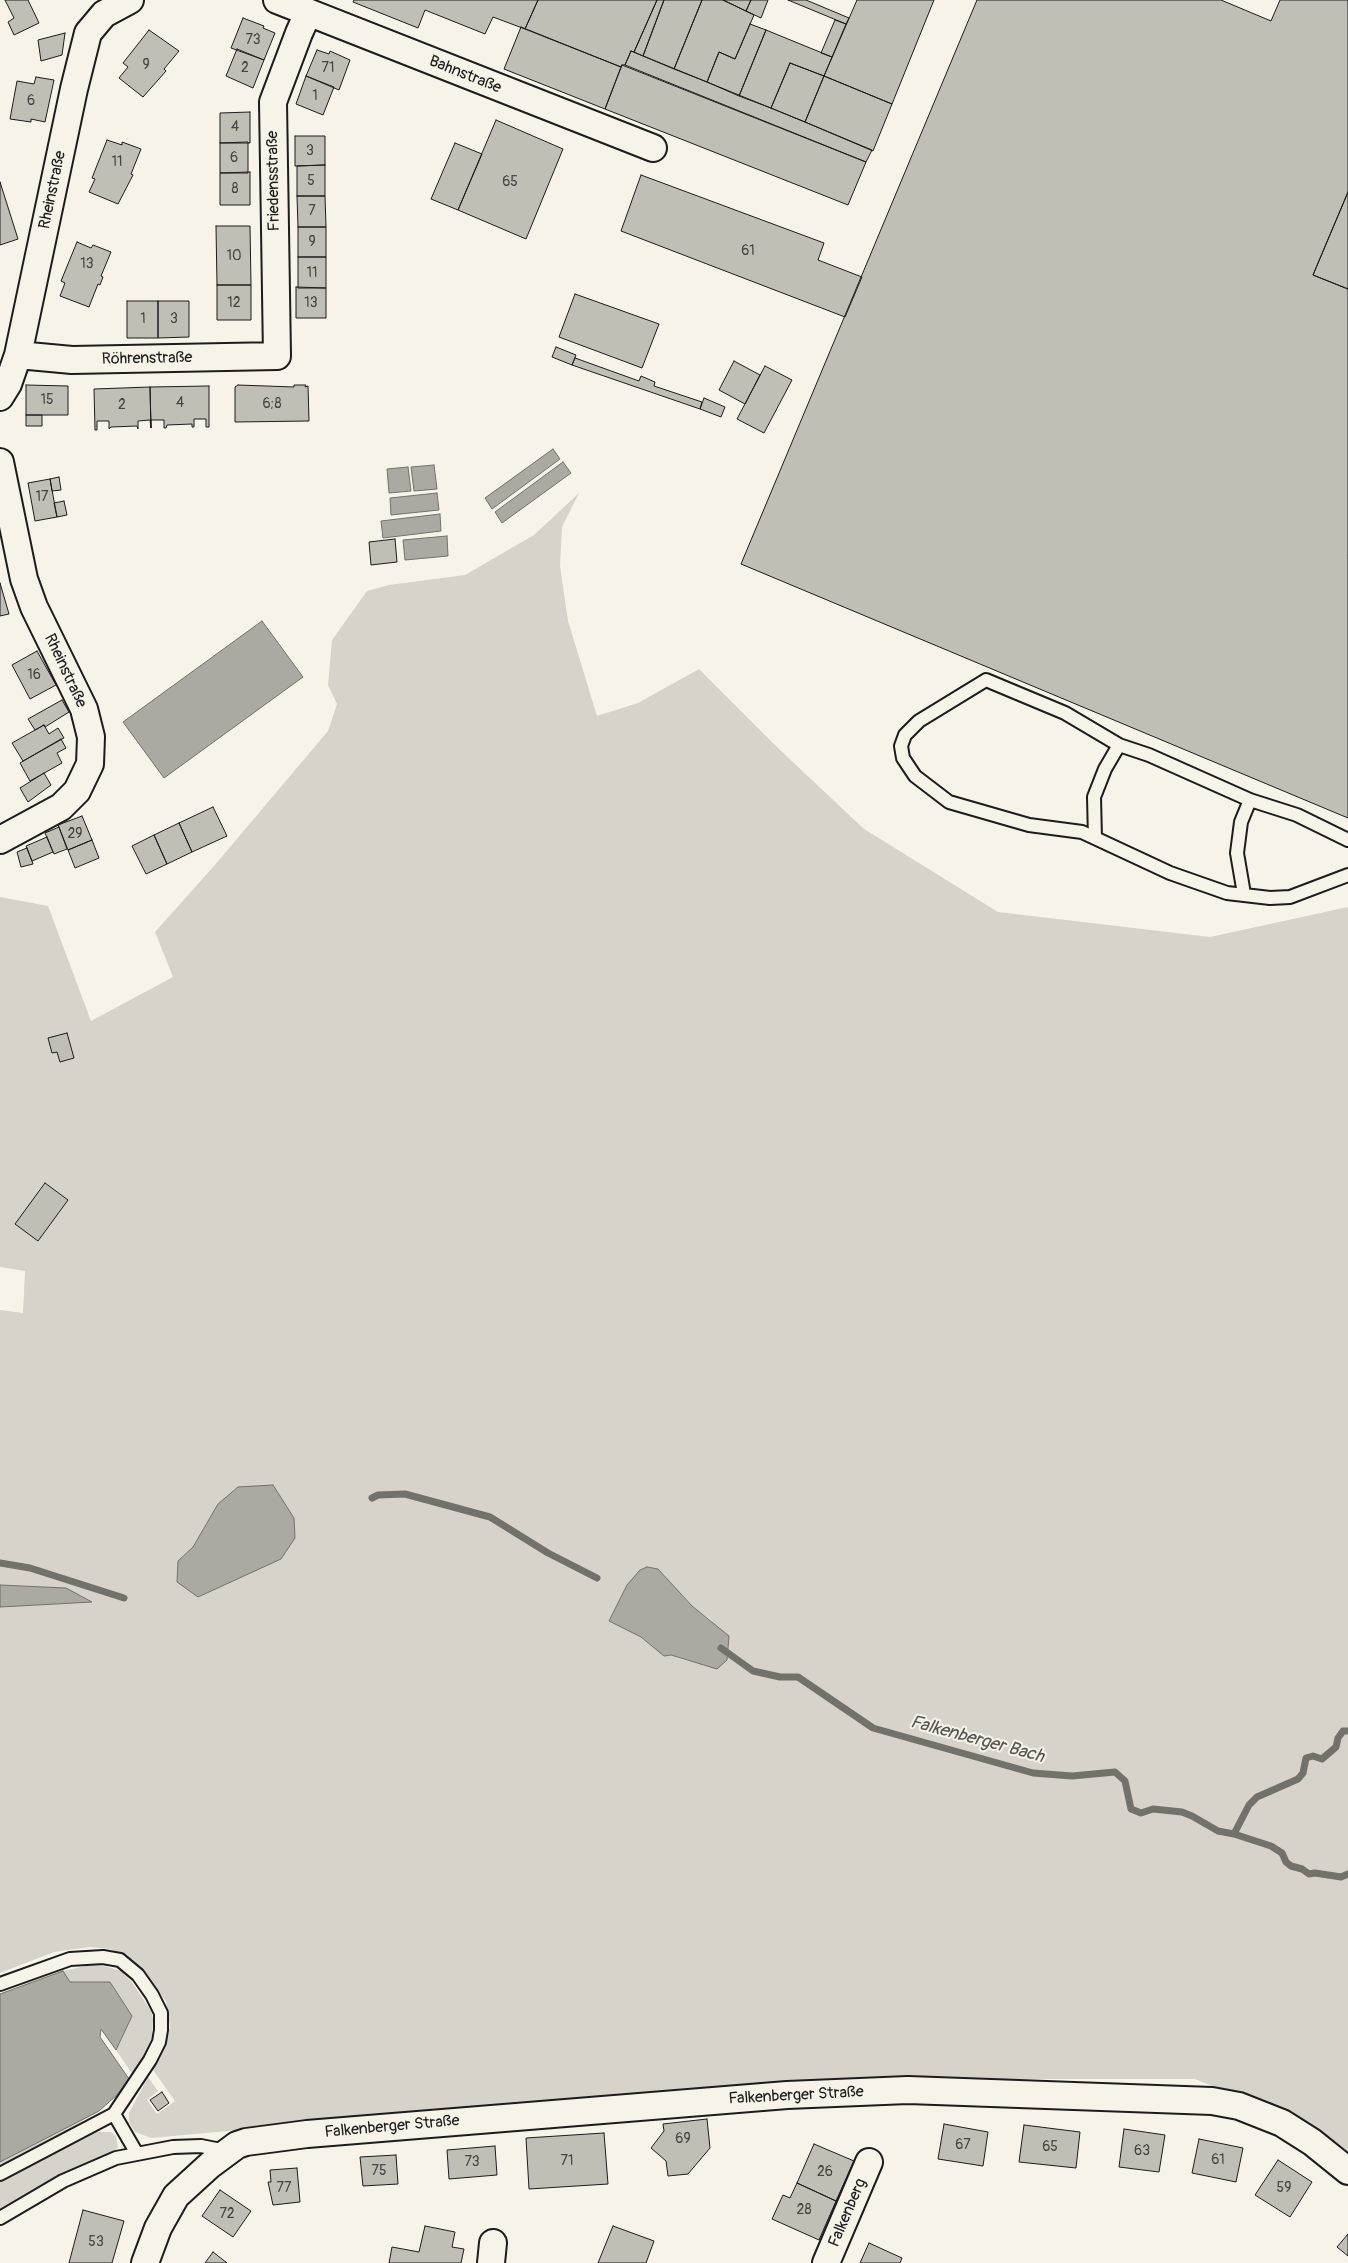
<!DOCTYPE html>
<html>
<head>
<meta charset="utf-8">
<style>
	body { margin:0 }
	canvas { display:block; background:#f7f3e8 }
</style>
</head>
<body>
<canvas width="1348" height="2263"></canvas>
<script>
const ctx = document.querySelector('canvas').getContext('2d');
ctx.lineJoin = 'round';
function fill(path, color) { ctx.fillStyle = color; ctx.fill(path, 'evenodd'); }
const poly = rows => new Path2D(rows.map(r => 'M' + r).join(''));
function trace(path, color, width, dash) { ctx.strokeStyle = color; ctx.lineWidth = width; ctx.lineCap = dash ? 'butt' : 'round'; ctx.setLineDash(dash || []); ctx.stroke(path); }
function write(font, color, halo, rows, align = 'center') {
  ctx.font = font + ' Pangolin,sans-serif'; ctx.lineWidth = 4; ctx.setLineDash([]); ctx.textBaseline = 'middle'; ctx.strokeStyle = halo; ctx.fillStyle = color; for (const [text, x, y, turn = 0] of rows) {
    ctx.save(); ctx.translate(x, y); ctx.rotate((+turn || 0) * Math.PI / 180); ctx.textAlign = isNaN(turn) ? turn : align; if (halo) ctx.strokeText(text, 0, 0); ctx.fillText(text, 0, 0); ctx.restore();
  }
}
const green = poly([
	[579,493,562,527,560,566,568,621,597,716,638,703,699,669,779,749,864,829,998,912,1210,937,1348,907,1348,2155,1307,2124,1195,2079,890,2079,526,2104,151,2138,135,2132,129,2122,129,2113,148,2077,158,2091,147,2100,157,2114,175,2101,153,2070,167,2039,170,2027,166,2001,139,1967,127,1955,110,1949,90,1947,54,1952,0,1973,0,1607,66,1588,0,1585,0,1310,23,1313,25,1271,0,1267,0,897,48,906,91,1021,173,977,155,932,214,866,328,731,337,704,328,685,332,640,367,591,389,585,465,575,534,535],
	[273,1485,294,1518,199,1597,177,1581,178,1561,193,1547,218,1504],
	[658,1569,692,1606,712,1621,688,1661,671,1655,664,1656,641,1637,609,1621],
	[100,1965,121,1971,131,1981,151,2011,153,2019,152,2036,148,2047,133,2075,116,2050,131,2016,111,1983,71,1982,101,2028,100,2037,129,2079,118,2094,99,2111,72,2127,72,2132,111,2132,116,2136,118,2147,115,2150,59,2175,0,2210,0,1994,63,1971,86,1966]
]);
const water = poly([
	[553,449,560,459,492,509,485,498,553,449],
	[563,462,571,473,502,523,495,512,563,462],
	[434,465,437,489,414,491,411,467,434,465],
	[408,467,411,491,389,493,387,469,408,467],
	[437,493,439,510,391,515,390,498,437,493],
	[440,514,441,531,383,538,381,521,440,514],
	[447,536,448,556,405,560,403,540,447,536],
	[262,621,303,677,164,778,123,722,262,621],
	[273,1485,294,1518,295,1538,281,1559,198,1597,177,1582,178,1561,193,1547,218,1504,238,1487,273,1485],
	[647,1567,658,1569,692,1606,729,1636,727,1660,717,1669,671,1655,664,1656,641,1637,609,1621,627,1585,640,1570,647,1567],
	[0,1585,66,1588,92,1602,0,1607,0,1585],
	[63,1971,70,1982,110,1982,132,2016,116,2050,101,2029,100,2037,129,2079,118,2094,99,2111,0,2162,0,1994,63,1971]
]);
const stream = poly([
	[372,1498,378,1495,405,1494,490,1517,548,1553,597,1578],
	[0,1563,30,1568,124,1598],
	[721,1648,753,1671,780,1677,798,1677,873,1728,1033,1773,1072,1776,1115,1772,1125,1781,1131,1809,1141,1813,1153,1809,1182,1812,1192,1816,1218,1831,1234,1834,1271,1846,1282,1853,1286,1862,1291,1866,1302,1869,1309,1874,1315,1873,1341,1877,1348,1874],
	[1234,1834,1249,1805,1257,1797,1298,1779,1303,1773,1306,1758,1313,1756,1322,1759,1336,1747,1338,1738,1343,1731,1348,1731]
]);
const building = poly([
	[5,0,28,0,39,23,14,35,8,22,14,18,5,0],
	[354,0,538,0,525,29,493,17,485,34,425,10,418,28,353,2,354,0],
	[538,0,657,0,634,52,631,51,625,65,622,65,621,67,525,29,538,0],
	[657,0,664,0,643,56,634,52,657,0],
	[664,0,702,0,674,69,643,56,664,0],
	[702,0,723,0,754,15,735,59,719,52,707,82,674,69,702,0],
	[723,0,751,0,746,11,723,0],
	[751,0,768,0,761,18,746,11,751,0],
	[788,0,806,0,849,18,846,24,788,0],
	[857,0,934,0,892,104,824,76,857,0],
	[977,0,1221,0,1271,21,1280,0,1348,0,1348,192,1313,275,1348,289,1348,818,741,564,977,0],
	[243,18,264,26,263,28,275,33,264,60,231,48,243,18],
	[835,20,846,24,832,57,821,53,835,20],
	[750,24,766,30,739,96,707,82,719,52,735,59,750,24],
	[521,27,621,67,605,109,504,69,521,27],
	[149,30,179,51,164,69,166,71,143,97,119,78,128,67,123,63,149,30],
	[766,30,832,57,824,76,790,63,771,108,739,96,766,30],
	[65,33,62,55,41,61,38,40,65,33],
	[237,49,264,60,253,88,226,76,237,49],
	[317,50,329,54,330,51,350,60,339,90,306,76,317,50],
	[631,51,805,122,872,150,866,162,625,65,631,51],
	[790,63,824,76,805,122,771,108,790,63],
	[622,65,866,162,848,205,605,109,622,65],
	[306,76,334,87,323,115,296,104,306,76],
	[824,76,892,104,873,151,805,122,824,76],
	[36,77,54,80,45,122,31,119,31,122,10,119,17,81,34,84,36,77],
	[250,112,250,143,220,143,220,113,250,112],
	[496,120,563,149,526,239,458,210,496,120],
	[295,136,325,136,325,165,295,166,295,136],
	[107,140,122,145,122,142,141,149,131,174,133,175,118,204,89,192,95,179,92,178,107,140],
	[220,143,248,142,248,173,220,173,220,143],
	[455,143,482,154,458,210,431,199,455,143],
	[325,165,325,196,297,196,297,166,325,165],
	[250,172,250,205,220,205,220,173,250,172],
	[641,175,824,243,818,260,862,277,845,317,621,231,641,175],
	[0,182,18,239,0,245,0,182],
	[1348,192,1348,289,1313,275,1348,192],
	[297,196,325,196,326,227,298,227,297,196],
	[216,226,250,226,251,285,217,285,216,226],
	[298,227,326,227,326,257,298,257,298,227],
	[77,242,91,248,93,245,111,252,101,276,103,277,100,285,98,284,89,307,60,296,65,283,61,281,77,242],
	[298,257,326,257,326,288,298,288,298,257],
	[217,285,251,285,251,320,217,320,217,285],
	[296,287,326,288,326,318,296,318,296,287],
	[575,294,659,324,642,368,559,337,575,294],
	[127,301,158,301,158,338,127,338,127,301],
	[158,301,189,301,189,337,158,338,158,301],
	[556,347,576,355,572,365,552,357,556,347],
	[575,358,639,381,641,376,655,382,654,386,702,402,700,409,572,365,575,358],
	[734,361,760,375,745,404,719,390,734,361],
	[765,366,792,380,764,433,737,419,765,366],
	[26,385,68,386,68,415,26,415,26,385],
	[238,385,294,387,294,385,306,385,305,387,308,386,309,421,235,422,235,387,238,385],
	[209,386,209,427,206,427,206,419,194,419,194,427,192,427,192,424,167,425,166,428,164,428,164,420,151,420,151,428,150,387,209,386],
	[150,387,151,428,150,420,138,421,138,429,137,426,111,427,109,429,109,421,97,421,97,430,95,430,94,389,150,387],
	[704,398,725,407,721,417,700,409,704,398],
	[26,415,42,415,42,426,26,426,26,415],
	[59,477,61,490,52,491,50,479,59,477],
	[50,479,57,517,35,521,28,483,50,479],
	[64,501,67,515,57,517,54,503,64,501],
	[395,539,397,562,371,565,369,542,395,539],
	[0,583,9,614,0,616,0,583],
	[37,651,56,685,30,699,12,665,37,651],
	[62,700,69,712,45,727,44,725,35,730,28,719,62,700],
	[44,725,49,734,58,728,64,738,23,761,12,743,44,725],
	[61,739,66,748,57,753,62,763,30,781,20,763,61,739],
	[44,773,51,785,28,802,20,788,44,773],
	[213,807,227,836,192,852,179,823,213,807],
	[82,816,92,840,68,850,58,825,82,816],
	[179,823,192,852,167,864,154,835,179,823],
	[59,827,67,849,54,854,45,833,59,827],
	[154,835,167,864,146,874,132,846,154,835],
	[47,837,53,852,32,861,26,846,47,837],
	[92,840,99,858,75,868,68,850,92,840],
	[27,848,33,864,21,867,17,852,27,848],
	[67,1033,74,1058,60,1062,57,1052,52,1053,48,1038,67,1033],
	[45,1183,68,1200,38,1241,15,1224,45,1183],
	[162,2092,169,2103,158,2111,150,2100,162,2092],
	[707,2119,710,2148,688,2174,668,2176,666,2161,651,2148,664,2131,663,2124,707,2119],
	[944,2124,988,2132,983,2166,938,2159,944,2124],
	[1024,2125,1080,2132,1076,2168,1019,2162,1024,2125],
	[1124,2129,1165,2135,1159,2172,1119,2167,1124,2129],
	[604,2133,608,2184,529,2189,526,2138,604,2133],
	[1199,2139,1243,2148,1236,2182,1192,2173,1199,2139],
	[814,2144,854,2161,836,2201,797,2183,814,2144],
	[495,2146,497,2175,449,2179,447,2150,495,2146],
	[396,2155,398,2184,363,2186,360,2157,396,2155],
	[1278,2160,1312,2182,1290,2217,1255,2195,1278,2160],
	[297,2168,300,2202,273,2205,268,2182,271,2182,270,2170,297,2168],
	[797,2183,836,2201,819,2240,772,2219,783,2195,790,2198,797,2183],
	[220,2190,251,2211,233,2237,202,2216,220,2190],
	[83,2210,124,2221,112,2263,69,2263,83,2210],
	[425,2226,455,2232,452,2247,464,2249,461,2263,389,2263,392,2247,419,2252,425,2226],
	[613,2226,654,2241,646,2263,598,2263,613,2226],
	[1348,2234,1348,2256,1337,2247,1348,2234],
	[869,2243,902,2258,900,2263,860,2263,869,2243],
	[213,2252,227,2263,205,2263,213,2252]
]);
const lane = poly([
	[1095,838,1094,797,1105,769,1119,745],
	[1348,840,1297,815,1250,800,1149,755,1119,745,1065,713,986,680,919,721,905,735,901,746,903,758,915,776,949,802,1029,825,1082,832,1170,873,1227,893,1270,898,1290,897,1348,875],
	[1244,894,1237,853,1241,822,1250,800],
	[0,1984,70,1959,103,1957,120,1960,138,1975,152,1995,161,2013,161,2030,159,2042,150,2060,114,2114],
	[0,2174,114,2114,136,2152],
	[0,2218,63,2181,116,2158,173,2147,201,2146,226,2151]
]);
const street = poly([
	[277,0,653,148],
	[18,355,72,360,277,356,273,102,299,33,308,13],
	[0,397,8,384,18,355,74,89,88,33,104,14,130,0],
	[0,462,24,579,34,607,84,709,91,737,90,764,77,791,61,807,0,840],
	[145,2263,158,2228,176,2196,210,2165,237,2145,246,2142,307,2134,787,2095,908,2090,1212,2101,1239,2106,1282,2123,1312,2142,1348,2171],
	[491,2263,493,2243],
	[826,2263,869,2162]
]);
const numberNames = [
	["73",253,40],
	["9",146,65],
	["2",245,68],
	["71",328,68],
	["1",315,96],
	["6",31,101],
	["4",235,127],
	["3",310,151],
	["6",234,158],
	["11",117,162],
	["5",311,181],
	["65",510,182],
	["8",235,189],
	["7",312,211],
	["9",312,242],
	["61",748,251],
	["10",234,256],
	["13",87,264],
	["11",312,273],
	["12",234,303],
	["13",311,303],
	["1",143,319],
	["3",174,319],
	["15",47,400],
	["4",180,403],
	["6;8",272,404],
	["2",122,405],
	["17",42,497],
	["16",34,675],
	["29",75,834],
	["69",683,2139],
	["67",963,2145],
	["65",1050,2147],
	["63",1142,2151],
	["61",1218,2160],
	["71",567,2161],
	["73",472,2162],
	["75",379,2171],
	["26",825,2172],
	["77",284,2188],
	["59",1284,2188],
	["28",804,2210],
	["72",227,2214],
	["53",96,2242]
];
const streetNames = [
	["Bahnstraße",465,75,22],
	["Friedensstraße",274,181,-91],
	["Rheinstraße",53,190,-78],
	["Röhrenstraße",147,359,-1],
	["Rheinstraße",65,671,65],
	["Falkenberger Straße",796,2096,-3],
	["Falkenberger Straße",392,2127,-5],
	["Falkenberg",848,2213,-67]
];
const waterNames = [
	["Falkenberger Bach",977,1740,15]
];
fill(green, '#d7d3cb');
fill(water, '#aca9a2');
trace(water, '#72716c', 1);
trace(stream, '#72716c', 7);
fill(building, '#c0beb5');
trace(building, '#1c1c1c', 1);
trace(lane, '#1c1c1c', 16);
trace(street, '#1c1c1c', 30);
trace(lane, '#f7f3e8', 12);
trace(street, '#f7f3e8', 26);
write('14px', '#454442', null, numberNames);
write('16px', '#1c1c1c', '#f7f3e8', streetNames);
write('italic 18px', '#565452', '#f7f3e8', waterNames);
</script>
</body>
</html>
